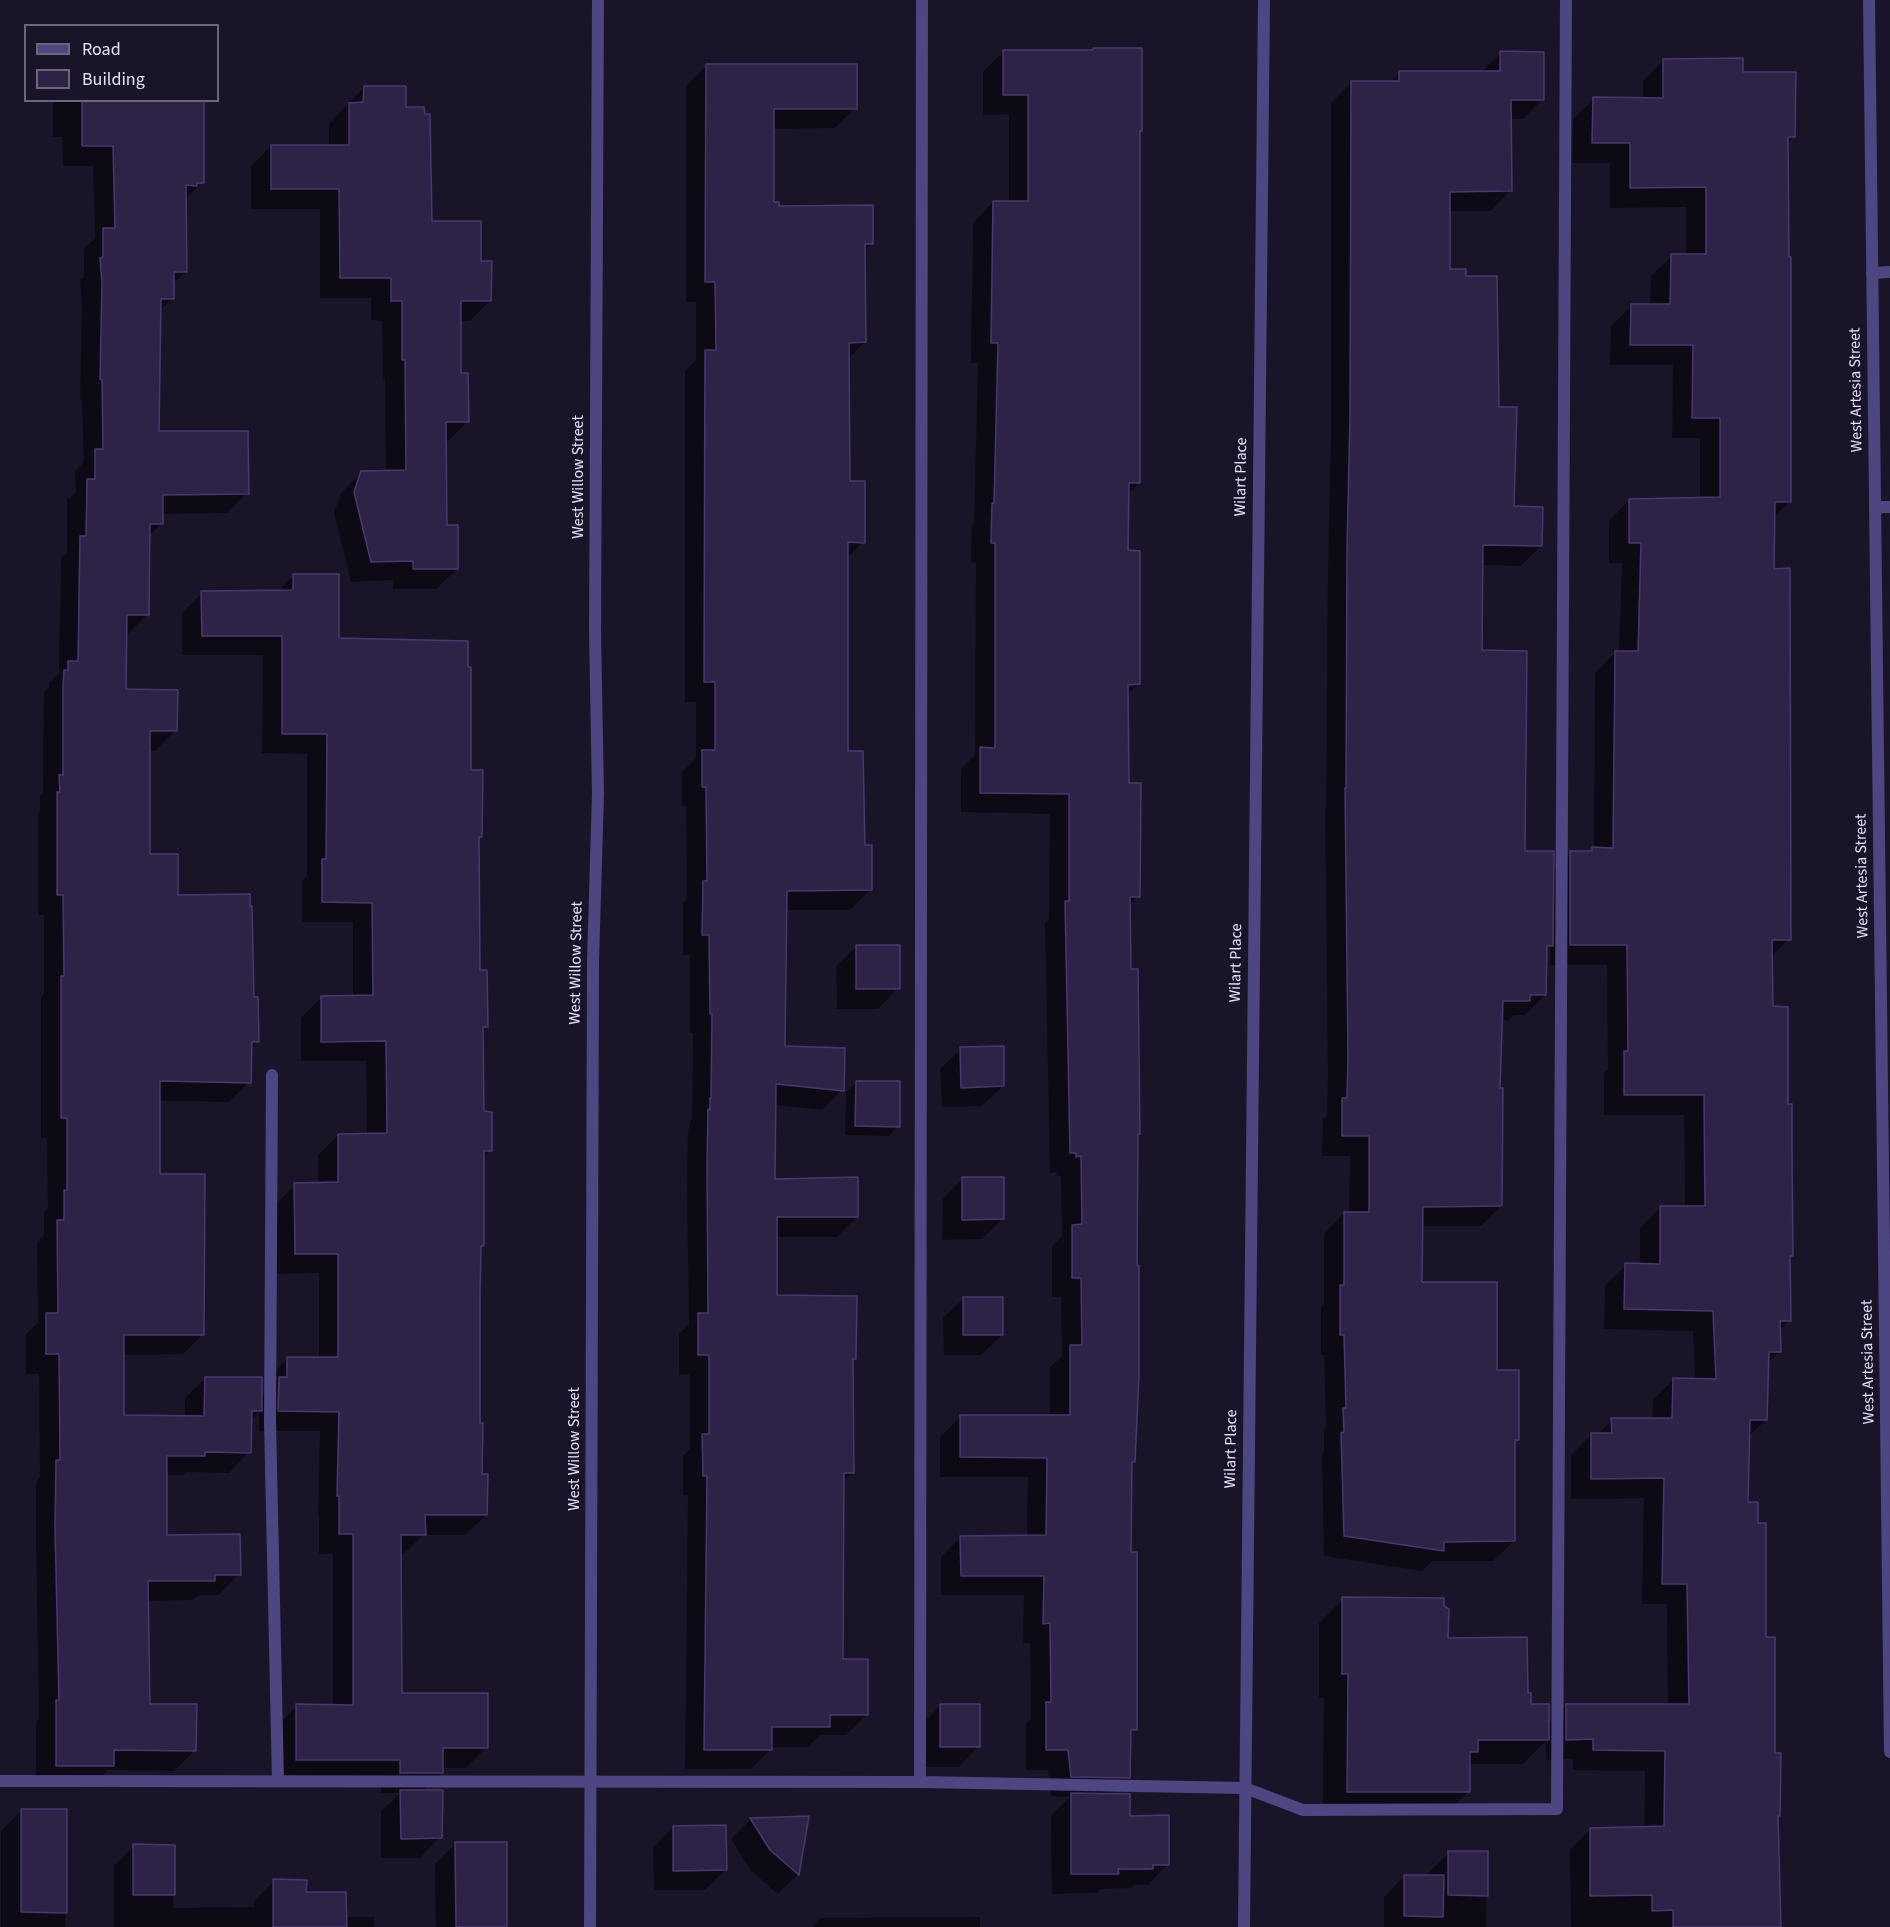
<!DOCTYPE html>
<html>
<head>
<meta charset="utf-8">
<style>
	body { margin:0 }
	#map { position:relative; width:1890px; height:1927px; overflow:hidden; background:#1a1428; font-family:"Source Sans 3",sans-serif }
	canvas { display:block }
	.legend { position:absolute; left:24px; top:24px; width:195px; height:78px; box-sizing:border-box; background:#1a1428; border:2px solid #6c667c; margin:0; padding:8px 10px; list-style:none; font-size:18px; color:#e6e0fb }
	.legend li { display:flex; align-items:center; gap:12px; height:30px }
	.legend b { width:30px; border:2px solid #6c667c }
</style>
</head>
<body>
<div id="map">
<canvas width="1890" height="1927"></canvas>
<ul class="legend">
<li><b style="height:8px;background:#4e4681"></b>Road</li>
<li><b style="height:16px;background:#2e2347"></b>Building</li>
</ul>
</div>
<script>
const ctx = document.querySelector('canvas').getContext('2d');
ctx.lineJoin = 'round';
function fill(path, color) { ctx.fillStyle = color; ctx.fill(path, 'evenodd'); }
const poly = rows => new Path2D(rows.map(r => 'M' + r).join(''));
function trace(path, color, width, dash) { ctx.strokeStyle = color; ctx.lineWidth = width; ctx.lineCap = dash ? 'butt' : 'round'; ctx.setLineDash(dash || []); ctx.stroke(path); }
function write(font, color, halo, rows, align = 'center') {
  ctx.font = font + ' "Source Sans 3",sans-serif'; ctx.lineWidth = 4.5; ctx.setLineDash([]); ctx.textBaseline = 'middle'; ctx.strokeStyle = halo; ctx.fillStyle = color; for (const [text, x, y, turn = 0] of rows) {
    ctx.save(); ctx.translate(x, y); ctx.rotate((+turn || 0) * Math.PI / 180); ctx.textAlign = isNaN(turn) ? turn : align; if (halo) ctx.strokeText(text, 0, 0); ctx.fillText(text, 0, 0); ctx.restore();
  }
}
const shadow = poly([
	[1004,51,1138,133,1139,483,1128,494,1127,552,1138,684,1127,695,1128,785,1138,896,1128,906,1129,970,1139,1133,1136,1136,1134,1461,1131,1465,1130,1554,1136,1729,1129,1736,1129,1777,1111,1795,1168,1864,1148,1885,1135,1885,1131,1888,1101,1889,1097,1893,1052,1894,1051,1815,1070,1797,1051,1796,1048,1770,1026,1770,1026,1724,1031,1718,1030,1643,1023,1643,1024,1595,941,1595,941,1557,961,1537,1027,1537,1028,1477,940,1477,940,1437,961,1416,1050,1417,1050,1367,1062,1356,1061,1297,1052,1297,1052,1246,1062,1237,1061,1176,1056,1176,1057,1172,1050,1173,1045,923,1049,919,1050,814,961,812,961,769,975,755,976,563,971,562,972,525,974,523,978,363,971,363,973,223,993,202,1009,203,1009,114,983,115,983,72],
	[1149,1867,1149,1870,1111,1871,1111,1868],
	[1501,53,1543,99,1523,119,1510,119,1511,190,1491,211,1449,211,1449,270,1497,408,1513,508,1541,546,1521,566,1481,565,1481,652,1524,853,1552,871,1571,853,1588,853,1594,849,1595,673,1615,653,1619,653,1622,563,1609,563,1609,521,1629,500,1700,499,1700,438,1672,438,1673,365,1610,365,1611,326,1632,305,1650,306,1651,276,1672,256,1686,255,1686,207,1610,208,1610,163,1572,163,1573,119,1594,99,1643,99,1643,81,1664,60,1741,74,1794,136,1787,143,1790,501,1773,518,1773,570,1789,939,1771,957,1772,1008,1787,1105,1791,1255,1788,1258,1790,1320,1779,1331,1780,1351,1767,1364,1766,1420,1748,1437,1746,1503,1765,1638,1779,1815,1776,1818,1779,1927,1571,1927,1570,1850,1590,1829,1644,1828,1645,1771,1573,1770,1573,1759,1546,1760,1546,1741,1523,1764,1469,1764,1469,1791,1444,1816,1323,1816,1324,1698,1319,1698,1319,1623,1343,1599,1446,1639,1526,1695,1529,1706,1548,1725,1566,1706,1668,1706,1667,1604,1642,1604,1644,1498,1571,1499,1571,1455,1592,1434,1597,1435,1612,1420,1652,1420,1653,1400,1673,1380,1695,1380,1693,1331,1604,1329,1605,1285,1626,1265,1640,1265,1640,1228,1661,1207,1685,1207,1684,1115,1604,1115,1604,1073,1608,1070,1607,965,1550,965,1550,947,1546,951,1545,995,1525,1015,1514,1015,1508,1021,1501,1020,1498,1090,1501,1206,1481,1226,1421,1226,1421,1283,1495,1372,1517,1439,1513,1443,1514,1541,1493,1561,1432,1561,1422,1571,1324,1556,1322,1454,1324,1452,1324,1430,1326,1428,1324,1355,1321,1355,1321,1307,1324,1304,1324,1234,1344,1213,1349,1213,1350,1156,1322,1156,1323,1120,1327,1115,1328,1078,1325,810,1326,808,1328,569,1331,437,1331,103,1351,83,1390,83,1400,72,1481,72],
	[706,66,855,108,835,128,772,129,773,203,777,208,872,243,863,251,865,342,848,359,848,482,863,542,846,559,847,752,870,890,850,910,785,910,784,1047,842,1090,822,1110,775,1105,774,1181,857,1217,837,1237,776,1237,775,1297,855,1359,852,1361,853,1472,843,1482,842,1660,867,1715,846,1735,820,1735,808,1747,771,1747,771,1749,751,1769,685,1769,688,1495,683,1495,683,1456,690,1449,690,1374,679,1375,679,1334,689,1324,687,1187,688,1131,692,1118,693,1033,690,1033,690,955,683,955,683,903,687,899,686,806,682,806,682,772,696,758,696,702,685,702,685,371,696,360,696,302,686,302,686,86],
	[364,87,405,109,431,223,479,262,490,301,470,321,460,321,460,374,467,422,447,442,445,442,446,526,457,569,436,589,393,589,393,580,351,582,334,513,341,493,362,472,386,472,385,379,383,379,382,321,371,320,371,298,320,298,320,209,251,209,251,166,271,146,329,147,329,124],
	[202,100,202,182,185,200,185,272,173,284,173,298,159,312,158,433,247,493,227,513,161,514,161,524,149,536,147,615,127,635,125,635,124,691,176,730,155,751,148,751,148,856,252,999,258,1042,250,1049,249,1082,229,1102,158,1101,159,1176,203,1334,183,1354,123,1355,123,1417,185,1417,185,1398,206,1378,260,1397,268,1390,268,1378,288,1358,319,1358,319,1273,276,1274,275,1205,295,1185,318,1184,318,1155,338,1135,367,1135,366,1061,301,1061,301,1018,322,997,353,997,353,922,302,922,302,881,307,876,307,754,262,753,263,655,182,655,182,613,202,593,277,592,294,575,338,639,470,771,481,836,477,840,478,972,486,1027,481,1031,482,1113,491,1150,482,1159,482,1245,479,1248,478,1425,481,1475,486,1515,465,1535,423,1535,404,1554,399,1554,401,1695,486,1748,466,1768,442,1768,442,1773,423,1791,440,1837,420,1858,381,1858,381,1811,400,1793,381,1793,381,1779,276,1779,277,1726,297,1706,333,1706,333,1554,319,1554,319,1515,318,1516,320,1431,259,1431,259,1412,250,1421,249,1452,229,1473,186,1472,183,1475,166,1475,165,1536,239,1574,219,1595,199,1595,193,1600,147,1601,148,1706,195,1750,174,1771,108,1770,92,1786,36,1786,36,1722,39,1719,36,1548,36,1482,40,1477,39,1374,26,1374,26,1334,38,1323,37,1242,44,1235,44,1212,48,1208,47,1138,41,1138,41,997,44,994,44,915,38,915,38,813,40,811,40,797,43,793,44,692,49,687,49,683,59,673,61,558,67,552,67,500,76,492,75,471,84,462,82,400,80,399,82,304,80,280,84,277,84,249,95,238,93,166,63,166,62,137,53,137,53,101],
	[857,946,898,988,878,1009,837,1009,836,966],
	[961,1049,1003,1086,982,1106,942,1107,940,1069],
	[856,1083,898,1126,889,1136,845,1135,846,1092],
	[963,1178,1003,1219,982,1239,942,1240,943,1199],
	[964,1298,1002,1335,981,1355,944,1355,943,1318],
	[941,1705,979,1746,959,1767,921,1767,920,1726],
	[21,1811,66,1811,65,1927,1,1927,1,1831],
	[807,1817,797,1875,778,1894,750,1870,731,1839,751,1819],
	[673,1827,725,1870,705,1890,654,1890,653,1848],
	[455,1844,493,1927,436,1927,435,1864],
	[134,1846,174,1846,173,1908,254,1907,254,1901,274,1881,305,1893,345,1917,374,1917,374,1927,114,1927,114,1866],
	[1449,1853,1487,1853,1486,1927,1384,1927,1384,1897,1404,1876,1428,1876,1428,1873],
	[980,1917,980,1927,812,1927,821,1918]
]);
const building = poly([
	[1093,48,1142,48,1142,131,1140,131,1140,483,1129,483,1128,550,1140,551,1140,684,1128,685,1129,783,1141,783,1140,897,1130,897,1131,969,1138,969,1140,1134,1138,1134,1137,1265,1139,1266,1139,1375,1135,1462,1132,1462,1131,1552,1137,1552,1137,1730,1131,1730,1130,1778,1071,1777,1068,1750,1046,1750,1046,1702,1051,1702,1050,1623,1043,1624,1044,1576,961,1576,960,1536,1046,1535,1047,1458,960,1457,960,1415,1070,1415,1070,1345,1082,1345,1081,1278,1072,1278,1072,1225,1082,1224,1081,1156,1076,1157,1076,1153,1070,1153,1065,901,1069,901,1069,794,980,793,980,747,995,748,995,543,991,543,992,503,994,503,998,343,991,343,993,201,1028,201,1028,95,1003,95,1003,50,1093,50,1093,48],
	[1500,51,1544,52,1544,100,1511,100,1512,191,1450,192,1450,269,1466,269,1466,276,1497,276,1499,407,1517,407,1514,506,1543,507,1542,546,1483,545,1482,650,1527,651,1525,851,1554,851,1553,946,1547,946,1546,995,1530,995,1530,1001,1503,1001,1500,1088,1503,1088,1502,1206,1423,1207,1422,1282,1497,1282,1497,1370,1519,1370,1519,1440,1515,1440,1515,1541,1444,1542,1444,1551,1344,1536,1341,1433,1344,1432,1343,1408,1346,1408,1344,1335,1340,1335,1340,1285,1344,1285,1344,1212,1369,1212,1369,1136,1342,1136,1342,1098,1347,1098,1348,1057,1345,788,1346,788,1347,548,1350,416,1351,81,1399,81,1399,71,1500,71,1500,51],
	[1743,58,1743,72,1796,72,1795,137,1788,137,1789,257,1791,257,1791,502,1775,502,1774,569,1790,568,1791,940,1772,940,1773,1006,1788,1007,1788,1104,1792,1104,1792,1149,1793,1256,1790,1256,1791,1321,1780,1321,1781,1352,1769,1352,1767,1420,1750,1420,1748,1502,1758,1502,1758,1523,1766,1523,1766,1637,1775,1637,1775,1753,1781,1753,1780,1816,1778,1816,1781,1927,1673,1927,1673,1910,1652,1911,1652,1895,1590,1896,1590,1828,1664,1826,1665,1751,1593,1750,1593,1739,1566,1740,1566,1704,1689,1704,1687,1584,1662,1584,1664,1478,1591,1479,1591,1433,1612,1433,1611,1418,1672,1418,1673,1378,1716,1379,1713,1311,1624,1309,1625,1263,1660,1264,1660,1206,1705,1206,1704,1095,1624,1095,1624,1051,1628,1051,1627,945,1570,945,1570,851,1592,851,1592,847,1613,848,1615,651,1638,651,1641,543,1629,543,1629,499,1720,497,1720,418,1692,418,1693,345,1630,345,1631,304,1670,304,1671,254,1706,254,1706,187,1630,188,1630,143,1592,143,1593,97,1663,98,1663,59,1743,58],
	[706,64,857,64,857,109,774,109,774,202,779,202,779,206,873,205,873,244,865,244,866,342,849,343,850,481,865,481,865,543,848,542,848,751,863,751,865,845,872,845,872,890,787,891,785,1046,845,1048,844,1091,776,1084,775,1179,858,1177,858,1217,777,1217,777,1295,857,1296,856,1359,853,1359,854,1473,844,1473,843,1659,868,1659,868,1715,830,1715,830,1727,772,1727,772,1750,704,1750,707,1476,703,1476,702,1434,709,1434,709,1355,698,1355,698,1313,708,1313,707,1166,708,1109,710,1110,710,1098,711,1098,712,1014,710,1014,709,935,702,935,703,881,707,881,706,787,702,787,702,750,715,750,715,682,704,682,705,350,716,350,715,282,705,282,706,64],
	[364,86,406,86,406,107,424,107,425,114,430,114,432,221,481,221,481,261,492,261,491,301,461,301,461,373,468,373,469,422,446,422,447,525,458,525,458,569,413,569,413,561,371,562,354,492,361,471,406,470,405,360,402,360,402,301,391,301,391,278,340,278,339,189,271,189,271,145,349,145,349,103,363,102,364,86],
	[82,100,204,100,204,183,197,183,197,186,186,185,187,272,174,272,174,299,161,299,159,431,248,431,249,494,163,495,163,524,150,524,149,615,127,615,126,689,178,690,177,731,150,731,150,854,178,854,178,895,250,894,250,906,252,906,254,997,258,997,259,1042,252,1042,251,1083,160,1081,160,1174,205,1174,204,1335,124,1335,124,1415,204,1416,205,1377,262,1377,262,1411,252,1411,251,1453,205,1452,205,1456,167,1456,167,1535,240,1534,241,1575,215,1575,215,1581,148,1581,150,1704,197,1704,196,1751,114,1750,114,1766,56,1766,56,1700,59,1700,55,1527,56,1460,60,1460,59,1354,46,1354,46,1313,58,1313,57,1220,64,1220,64,1190,67,1190,67,1118,61,1118,61,976,64,976,63,895,57,895,57,792,60,792,59,775,63,775,63,685,64,670,68,670,68,661,78,661,80,536,86,536,87,479,95,479,95,449,103,449,102,380,100,379,102,283,100,258,103,257,103,228,115,228,113,146,82,146,82,100],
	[293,574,339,574,339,638,468,641,468,667,471,667,471,770,483,770,482,837,479,837,480,970,487,970,488,1027,483,1027,484,1111,492,1112,492,1151,484,1151,484,1246,481,1246,480,1294,480,1423,483,1423,482,1474,488,1474,487,1515,425,1515,426,1535,401,1535,402,1693,488,1693,488,1748,443,1748,443,1773,400,1773,400,1760,296,1760,296,1704,353,1705,353,1534,339,1534,339,1496,337,1496,339,1412,278,1411,279,1377,287,1377,287,1357,338,1357,338,1254,295,1254,294,1183,338,1182,338,1134,387,1133,386,1041,321,1042,321,996,373,995,372,903,322,902,322,859,326,859,327,734,282,734,282,636,202,636,201,591,293,590,293,574],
	[856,945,900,945,900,989,856,989,856,945],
	[1004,1046,1004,1086,961,1088,960,1047,1004,1046],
	[856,1081,900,1081,900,1127,855,1126,856,1081],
	[962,1177,1004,1177,1004,1219,962,1220,962,1177],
	[963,1297,1003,1297,1003,1335,963,1335,963,1297],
	[1342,1597,1444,1598,1444,1606,1449,1609,1448,1638,1527,1637,1528,1693,1531,1693,1531,1704,1549,1704,1549,1740,1478,1740,1478,1752,1470,1752,1470,1792,1347,1792,1348,1674,1342,1674,1342,1597],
	[940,1704,980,1704,980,1747,940,1747,940,1704],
	[400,1790,443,1790,442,1838,401,1839,400,1790],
	[1071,1793,1130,1794,1130,1816,1169,1815,1169,1865,1153,1865,1153,1869,1118,1869,1119,1874,1071,1874,1071,1793],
	[21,1809,67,1809,67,1913,21,1912,21,1809],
	[809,1816,799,1875,770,1850,750,1818,809,1816],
	[726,1825,727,1870,673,1871,673,1826,726,1825],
	[455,1842,507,1842,507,1927,456,1927,455,1842],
	[133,1844,175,1845,175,1895,133,1895,133,1844],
	[1448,1851,1488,1851,1488,1896,1448,1895,1448,1851],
	[1404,1875,1444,1875,1443,1917,1404,1916,1404,1875],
	[273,1879,307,1880,306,1892,346,1892,347,1927,273,1927,273,1879]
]);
const service = poly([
	[1872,273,1890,272],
	[1875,507,1890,507],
	[272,1075,270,1421,278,1781],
	[0,1781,920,1782,1245,1788,1303,1810,1557,1809,1566,0],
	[920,1782,922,0]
]);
const minor = poly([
	[1869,0,1890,1752],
	[590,1927,593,961,598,794,595,631,598,0],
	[1244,1927,1264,0]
]);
const streetNames = [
	["West Artesia Street",1857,390,-91],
	["West Willow Street",579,477,-90],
	["Wilart Place",1242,477,-89],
	["West Artesia Street",1863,876,-91],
	["West Willow Street",577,963,-89],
	["Wilart Place",1237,963,-89],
	["West Artesia Street",1869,1362,-91],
	["West Willow Street",575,1449,-90],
	["Wilart Place",1232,1449,-89]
];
fill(shadow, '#0007');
fill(building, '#2e2347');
trace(building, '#493870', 1.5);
trace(service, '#4e4681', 12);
trace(minor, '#4e4681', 12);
write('16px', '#e6e0fb', '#1a1428', streetNames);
</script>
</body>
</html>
